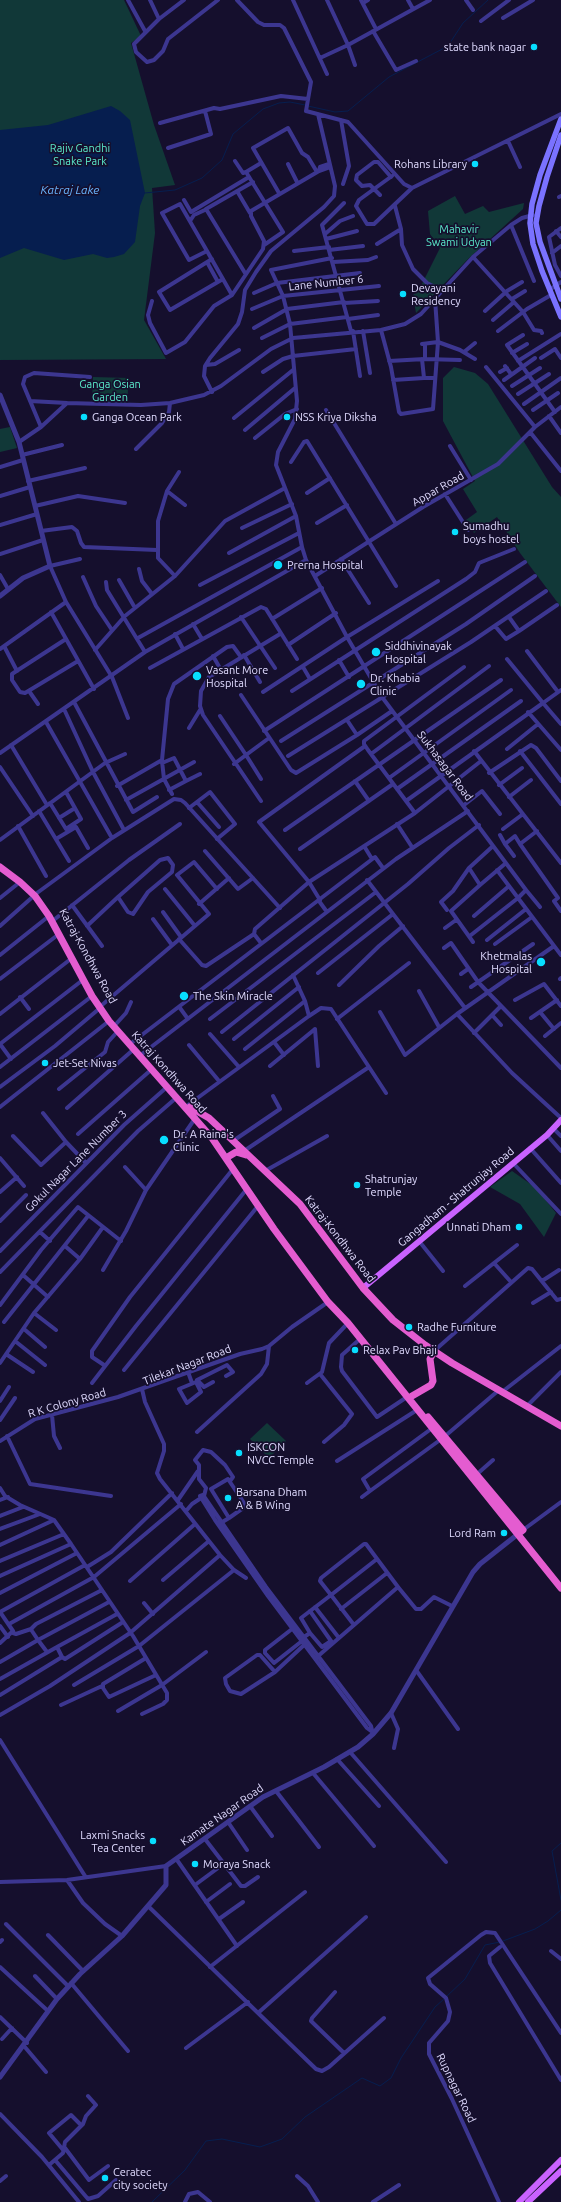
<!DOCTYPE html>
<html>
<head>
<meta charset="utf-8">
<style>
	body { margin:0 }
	canvas { display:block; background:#150f2d }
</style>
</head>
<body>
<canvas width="561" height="2202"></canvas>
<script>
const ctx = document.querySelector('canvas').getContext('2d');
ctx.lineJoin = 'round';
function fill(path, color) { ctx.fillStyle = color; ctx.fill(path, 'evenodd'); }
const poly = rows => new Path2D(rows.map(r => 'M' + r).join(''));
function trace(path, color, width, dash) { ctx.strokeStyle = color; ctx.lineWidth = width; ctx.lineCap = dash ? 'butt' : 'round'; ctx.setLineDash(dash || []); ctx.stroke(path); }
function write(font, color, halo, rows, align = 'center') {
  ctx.font = font + ' Ubuntu,sans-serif'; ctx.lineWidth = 3.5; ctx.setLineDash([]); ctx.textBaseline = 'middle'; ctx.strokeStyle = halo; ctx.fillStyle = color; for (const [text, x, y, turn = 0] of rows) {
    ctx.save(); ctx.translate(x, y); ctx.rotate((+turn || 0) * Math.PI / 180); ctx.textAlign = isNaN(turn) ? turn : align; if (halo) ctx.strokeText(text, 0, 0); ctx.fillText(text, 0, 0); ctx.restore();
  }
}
const green = poly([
	[0,0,124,0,141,36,131,43,154,125,175,185,152,188,155,233,144,320,166,359,0,360],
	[455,196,465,214,483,206,489,212,524,203,523,209,468,259,416,313,413,295,420,288,440,248,430,234,428,211],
	[454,367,475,373,488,384,552,487,561,497,561,607,520,553,497,517,474,533,466,520,477,512,463,489,475,481,443,421,443,378],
	[93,377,129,378,127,403,92,401],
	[10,427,17,448,0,452,0,429],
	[512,1171,536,1188,556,1213,544,1237,520,1204,490,1187],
	[267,1423,286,1441,269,1458,250,1439]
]);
const water = poly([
	[111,106,120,111,130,120,145,193,140,206,135,242,124,254,114,257,107,258,93,254,64,260,24,248,0,258,0,130,48,125]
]);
const stream = poly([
	[308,106,335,112,348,111,389,77,448,46,463,23,488,0],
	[145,193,175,190,202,178,222,160,233,134,263,109,279,103,290,102,305,105],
	[561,1843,552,1851,561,1900],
	[503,1941,535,1929,548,1921,561,1910],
	[446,1997,465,1979,485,1945,500,1942],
	[152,2202,185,2170,206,2141,222,2139,260,2147,282,2139,305,2117,362,2078,380,2086,391,2078,401,2058,435,2007,444,1999]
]);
const minor = poly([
	[128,0,145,31],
	[150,0,159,19,184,0],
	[237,0,258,22,264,25,280,25,284,28,311,82,306,111,348,122,404,184,412,188,561,114],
	[293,0,327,74],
	[327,0,348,45,355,65],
	[361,0,376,29],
	[408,0,413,9],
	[466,0,473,10],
	[363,3,368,0],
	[503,18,533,0],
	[159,19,134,44,136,52,147,62,154,60,163,51,168,39,218,0],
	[481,21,509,0],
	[373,31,396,70,416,61],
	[320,58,348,45,430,0],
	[341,120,349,166,343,184],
	[160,123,214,108,220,109,281,96,308,99],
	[508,141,520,167],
	[168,148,211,134,205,111],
	[235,161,243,173,246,172],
	[261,163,246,172,283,232,264,245],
	[288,164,297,182],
	[319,171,330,167],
	[391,177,378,162,374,162,357,175,356,180,362,186,370,185,374,189,359,200,356,206,367,224,374,224,412,188],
	[237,191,250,213],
	[279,193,253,148,288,128,302,153,308,157,317,172],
	[380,195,374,189,392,176],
	[559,197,561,196],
	[184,200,191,212,249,177],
	[344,203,322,225,351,331],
	[190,221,194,215,207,209],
	[511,225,534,281],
	[561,228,549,237,555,265,561,276],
	[401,229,402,245,413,269,427,283,442,291],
	[556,231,561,237],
	[325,234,340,221,353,216],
	[326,239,357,231],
	[377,244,401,229,395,206],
	[329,250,363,246],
	[207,251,189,260,162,213,180,204,207,251,232,295],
	[294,251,329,247],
	[552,253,561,246],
	[473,257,523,312,534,330,541,331,542,333],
	[332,258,271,270,283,296,290,324,297,401,295,419,278,452,276,465,296,516,302,547,306,560,347,637,382,697,526,890,518,898,561,955],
	[212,259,159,292,170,310,223,279],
	[207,262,218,282],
	[333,262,368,260,376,257],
	[245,273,206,209,253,182],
	[549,290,561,282],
	[254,293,277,283,360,273],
	[435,299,438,342,460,350,475,359],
	[512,299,525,291],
	[152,301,148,315,150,323,166,353,185,342,214,306,232,295,263,249,264,241,251,216,251,211,319,171,320,167,329,164],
	[344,303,378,301],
	[252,309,283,296,379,286],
	[485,311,507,291,522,282],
	[348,319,378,315],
	[493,320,514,302],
	[254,328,287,309,344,302],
	[381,330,391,367,399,412,401,414,433,409,438,342,422,344],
	[353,331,360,376],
	[363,331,370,373],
	[498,331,527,309,551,295],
	[523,335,507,345,555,412],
	[262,338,290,324,347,317],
	[425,344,425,359,460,360],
	[464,352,475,343],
	[512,353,527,344],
	[541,358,555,349,561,358],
	[422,359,424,378,435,378],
	[389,361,425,359],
	[518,361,561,334],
	[206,365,215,364,239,350],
	[505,366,511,374],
	[486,367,535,427],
	[263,372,283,359,293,356,356,349],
	[500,372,507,368],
	[393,380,424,378],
	[504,380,535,358],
	[512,386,540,368],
	[212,392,204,376,205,366,210,358,238,324,242,312,245,290,256,272,271,251,324,207,334,196,335,186,318,114],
	[518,394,549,374],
	[30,401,67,403],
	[524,404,561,378],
	[326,410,396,524],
	[533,410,558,393],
	[549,416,561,433],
	[234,418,293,370],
	[41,427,23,384,25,377,34,373,90,377],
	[245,430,295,388],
	[530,432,561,471],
	[255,438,285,414,297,409],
	[19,442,41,427,67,403,141,405,170,403,204,395,221,386,271,349,293,338,381,330,405,324,421,314,473,257,511,225,522,218,533,215],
	[450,446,471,480],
	[136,449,162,423,169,412,170,403],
	[22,455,62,445],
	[291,462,304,442,307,441,396,586],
	[0,467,23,460],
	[28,481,85,468],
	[167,491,185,505],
	[307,493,330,478],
	[445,494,468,530],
	[0,496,30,487],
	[35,506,78,496,125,503],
	[317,523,347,505],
	[0,525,37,514],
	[242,528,292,504],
	[41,531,72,527,77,531,81,543,84,547,157,550],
	[229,553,296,516],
	[0,554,43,540],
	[80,559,50,566,66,602,112,677,128,718],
	[341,559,369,603],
	[139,569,142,581,152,594],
	[0,575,8,589],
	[175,576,158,558,158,521,167,491,179,472],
	[315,576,423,507,498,464,535,427,561,407],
	[83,577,96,606,112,630],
	[119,580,135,608],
	[106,582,107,590,145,652],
	[200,585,299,533],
	[51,612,94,689],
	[241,617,275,668],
	[509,617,519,631,557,605],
	[272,619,322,588],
	[193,624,202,639],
	[495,626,506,639,519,631],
	[175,634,183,649],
	[138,638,302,547],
	[66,639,15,672,12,674,12,680,20,692,25,693,78,661],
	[288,645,336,613],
	[4,646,17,671],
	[0,649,66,602],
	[95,650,125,616,175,576,225,521,285,488],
	[527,651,558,692],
	[244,655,260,682],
	[213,656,221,670],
	[339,660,349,677],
	[303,667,310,679],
	[150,668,261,607,266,609,297,659],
	[561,690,543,703,561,724],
	[29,691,38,704],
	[292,691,466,579,475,572,479,563,514,549],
	[263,692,347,637,438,581],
	[241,695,291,770,296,773,357,735,347,720],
	[74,702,133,812,157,797],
	[64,709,93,772,124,830],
	[528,712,561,750],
	[220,716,246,755,234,764],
	[46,722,112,838],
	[189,728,200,710],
	[264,731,525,562],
	[357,735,392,711],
	[281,741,466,624,535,576],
	[11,745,47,805],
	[507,749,538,724],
	[474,751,561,863],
	[520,751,561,804],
	[0,753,145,652,306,560],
	[371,754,489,666],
	[288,756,471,642,546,591],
	[162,761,164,779,172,794],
	[162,763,174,758,186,781,200,774],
	[0,767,33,816],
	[489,773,531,745,536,748,561,781],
	[389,778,511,690],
	[261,779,246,755,269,738],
	[355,781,369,801],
	[499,785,522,768],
	[117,786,162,760,168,699,174,684,227,647,233,646,241,657],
	[397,789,521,701],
	[169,790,186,781],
	[509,797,531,780],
	[126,800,194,762],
	[261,801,203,715,200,706,201,691,209,677,280,634],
	[406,801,543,703,507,659],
	[197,802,219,827],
	[50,803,66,829,81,819,66,792],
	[464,805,482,791,500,814],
	[189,808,210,792,235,824,217,839],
	[39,811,69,861],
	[415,813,368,750,364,744,364,741,464,667],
	[59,818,75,808],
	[397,824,412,847],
	[18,826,46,876],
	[503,829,523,814],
	[285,830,501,680],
	[537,831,520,844,558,898,554,901,561,911],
	[500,835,505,844,515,836,520,844],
	[56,839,76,827,88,848],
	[0,840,105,763,125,754],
	[505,844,514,856],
	[364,846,372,859],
	[300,849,393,784],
	[205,851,238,889,253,878],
	[497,870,509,886],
	[367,880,465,1008],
	[480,885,506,863],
	[165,889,195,926],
	[526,890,540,907],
	[0,898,20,882],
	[320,900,309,882,259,822,365,746],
	[319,901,327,912],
	[199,904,229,878],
	[72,905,102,946],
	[447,910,441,902,453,891,469,868],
	[163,912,181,937],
	[55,919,129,860,180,824],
	[153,919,172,945],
	[0,926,37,893,112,838,174,799,181,800,185,803,280,908],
	[87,926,118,897,160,860,168,858,173,865,172,872,148,892,133,914,128,912,118,897],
	[445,928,456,920],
	[471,935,518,898,509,886,474,916],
	[179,939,202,965,206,966,254,934],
	[487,940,526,909],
	[473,942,451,911,480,885,469,868,493,846],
	[261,943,254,934,255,929,309,882,415,813,481,761],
	[495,944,532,917],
	[444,948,451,943,478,982,561,1068],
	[0,955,49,916],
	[318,973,393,914],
	[461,974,468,969],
	[0,979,59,934],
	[560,979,561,978],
	[339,985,379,946,403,926],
	[471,987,533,944],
	[419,991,439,1027],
	[20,997,29,1009],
	[515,1000,544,984,561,1006],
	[102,1005,209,914,177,875,194,862,217,889],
	[180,1008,188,1019],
	[380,1012,405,1055,457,1014,554,946],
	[540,1012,554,1029],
	[0,1014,72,958],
	[457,1014,512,1073,561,1118],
	[492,1015,501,1025],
	[309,1016,321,1008,331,1009,386,1093],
	[531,1018,557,1000],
	[210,1019,376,892],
	[337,1019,409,963],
	[116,1024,126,1013,131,1002],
	[315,1029,318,1066],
	[222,1032,408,884,449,848,479,825],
	[474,1033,501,1006],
	[210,1034,239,1067],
	[545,1036,561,1023],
	[234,1039,299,987],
	[274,1042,284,1055],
	[130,1044,375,857,383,868],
	[189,1045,219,1081],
	[245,1049,305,1001,293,975],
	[142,1054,396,859,468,811],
	[11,1059,0,1044,84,979],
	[270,1066,315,1029],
	[0,1067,92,996],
	[0,1087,55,1046,100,1008],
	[59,1089,105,1052,108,1042,118,1031],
	[188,1105,309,1016,305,1001],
	[0,1107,109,1021],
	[67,1108,134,1049],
	[43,1113,66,1142,86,1163],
	[553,1128,561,1136],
	[78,1134,152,1069],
	[547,1135,561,1151],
	[13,1136,41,1165,66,1142],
	[233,1141,280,1109,273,1096],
	[530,1148,561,1183],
	[244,1151,369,1067],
	[0,1158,24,1186],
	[513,1163,561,1214],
	[125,1167,146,1190],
	[265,1171,327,1136],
	[0,1192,17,1177],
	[0,1221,26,1195],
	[40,1232,50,1241],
	[419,1241,443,1271],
	[65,1246,80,1259],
	[0,1251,124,1125,167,1087],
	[494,1263,517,1245],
	[103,1270,126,1231,146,1190,196,1117],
	[0,1272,138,1131,176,1098],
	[23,1275,48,1297],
	[542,1281,559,1270],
	[465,1286,494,1263,511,1282],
	[533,1303,551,1292],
	[0,1305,41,1250,78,1207,121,1241],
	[34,1313,56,1330],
	[4,1322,88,1216],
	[24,1329,45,1347],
	[360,1339,342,1355,341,1367,342,1371,377,1417,407,1397],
	[15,1341,45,1365],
	[434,1351,528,1268,532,1269,557,1300,561,1299],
	[6,1354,33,1372],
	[0,1363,34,1313,80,1259,103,1227],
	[104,1365,92,1357,92,1351,130,1297,233,1169],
	[124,1370,258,1206],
	[188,1372,192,1383],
	[320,1374,352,1414,344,1425,324,1442],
	[196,1382,201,1392,187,1403,179,1389,196,1382],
	[213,1382,204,1387,197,1380,227,1365,233,1372,226,1376],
	[92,1383,136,1326,246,1190],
	[307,1383,322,1372,329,1343,348,1323],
	[142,1389,145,1402,164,1444,164,1451,157,1473,160,1479,220,1555,234,1570,246,1578],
	[502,1392,561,1346],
	[0,1401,9,1387],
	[526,1407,561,1372],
	[52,1415,54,1436,60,1448],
	[0,1420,15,1398],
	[431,1429,363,1479,370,1491,440,1440],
	[197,1432,261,1374,267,1364,269,1346],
	[7,1436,30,1484,111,1496],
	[444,1437,499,1390],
	[0,1441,35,1419,118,1397,240,1354,262,1349,269,1346,292,1327,328,1302],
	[337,1461,417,1410],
	[476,1475,493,1460],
	[0,1488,5,1496,20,1505,54,1520,71,1544],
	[203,1495,266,1587,371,1726,373,1734],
	[203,1495,200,1496,215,1520,268,1596,367,1728,371,1731],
	[204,1496,206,1488,199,1479,199,1465,195,1460,203,1450,211,1452,225,1465,233,1477,230,1481],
	[362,1497,370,1491],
	[0,1500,8,1497],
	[178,1500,198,1471],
	[186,1511,192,1504,201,1498],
	[0,1516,23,1507],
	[219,1524,229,1518,211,1489,228,1479,246,1506,229,1518],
	[0,1529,40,1514],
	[523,1530,561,1502],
	[0,1545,54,1520],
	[377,1559,331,1595,320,1581,321,1578,364,1544,366,1544,398,1587],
	[0,1561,64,1534],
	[87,1567,111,1552,172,1493],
	[0,1576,71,1544,133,1636,167,1693,167,1700,163,1704,142,1714],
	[163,1580,209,1541],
	[130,1581,195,1524],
	[102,1590,36,1624,31,1629,32,1631,38,1640,109,1602],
	[0,1593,77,1553],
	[144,1603,153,1614],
	[315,1607,339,1638],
	[341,1609,387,1573],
	[310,1611,331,1641,322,1647,310,1633],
	[0,1612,85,1565],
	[0,1612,13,1631,0,1643],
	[9,1624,94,1577,181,1504],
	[0,1626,8,1637],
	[292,1629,265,1650,265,1653,274,1663,302,1641],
	[13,1633,16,1634,31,1629],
	[304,1637,310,1633,301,1618,331,1595,354,1625],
	[62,1657,65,1659,123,1622],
	[317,1657,398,1587,416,1609,421,1609,434,1597,452,1606],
	[146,1658,103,1684,103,1688,109,1697,156,1675],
	[0,1662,38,1640,47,1652],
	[416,1670,458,1729],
	[275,1672,260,1655,257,1655,225,1678,226,1684,230,1691,241,1694,275,1672,304,1645],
	[0,1679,57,1647],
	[74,1685,139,1646,234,1570],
	[0,1695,62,1657,57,1647,117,1614],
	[61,1705,102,1686],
	[118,1711,162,1685,206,1652],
	[391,1713,398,1729,394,1748],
	[0,1715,50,1686,130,1633,220,1555],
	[0,1740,85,1876],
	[350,1752,446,1862],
	[337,1759,379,1806],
	[313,1773,374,1846],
	[276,1791,319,1847],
	[250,1806,272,1836],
	[228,1822,247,1850],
	[205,1839,241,1886,245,1886,258,1877],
	[177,1860,237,1946],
	[67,1880,83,1903,105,1924,122,1936],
	[0,1882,67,1880,166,1866],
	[195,1885,218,1868],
	[206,1902,230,1884],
	[148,1906,258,2013,366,1917],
	[219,1919,243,1902],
	[6,1924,68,1986],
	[48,1935,83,1971],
	[0,1942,2,1940],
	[500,1947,489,1956,490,1963,561,2080],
	[551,1951,561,1959],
	[0,1967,48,2011],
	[210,1967,305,1892],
	[35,1976,57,1999],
	[71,1983,128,2051],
	[335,1992,312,2018,311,2021,344,2053],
	[258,2013,316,2069,322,2071,329,2067,384,2018],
	[0,2017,27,2043],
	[2,2039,12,2028],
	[24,2046,46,2072],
	[186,2048,248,2002],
	[0,2114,42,2157,79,2202],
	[65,2148,89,2180,108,2166],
	[64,2151,49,2133,71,2115,81,2125],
	[55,2160,88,2199,98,2196,116,2180],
	[49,2165,63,2153,65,2142,83,2124,86,2116,96,2105,88,2096],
	[297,2176,308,2186,318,2202],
	[0,2181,6,2176],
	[185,2202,189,2194,198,2192,210,2202],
	[373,2202,399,2185],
	[499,2202,452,2099,429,2054,429,2043,448,2021,450,2012,446,1998,430,1984,428,1978,481,1935,486,1932,495,1933,561,2033]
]);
const tertiary = poly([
	[0,395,19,442,50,566,23,578,0,596],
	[0,2077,57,1999,80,1974,122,1936,166,1885,166,1866,263,1797,324,1767,358,1747,373,1734,391,1713,473,1572,480,1564,518,1534]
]);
const secondary = poly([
	[561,119,540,175,532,204,530,223,533,244,542,271,561,317],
	[561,135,547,177,539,206,536,223,540,242,561,299]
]);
const primary = poly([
	[363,1288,547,1135,561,1120],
	[519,2202,561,2160],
	[528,2202,561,2171]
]);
const trunk = poly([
	[0,867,20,882,35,896,49,916,92,996,109,1021,212,1138,274,1229,328,1302,348,1323,561,1588],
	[190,1107,209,1118,300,1204,363,1288,393,1320,425,1345,452,1363,561,1426],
	[226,1158,236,1152,246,1155],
	[412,1396,431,1385,433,1381,430,1359,434,1351],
	[428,1417,523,1530,518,1534]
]);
const markers = [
	[534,47,4,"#07deff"],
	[475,164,4,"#07deff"],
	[403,294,4,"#07deff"],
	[84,417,4,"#07deff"],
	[287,417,4,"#07deff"],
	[455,532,4,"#07deff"],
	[278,565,5,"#07deff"],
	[376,652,5,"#07deff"],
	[197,676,5,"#07deff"],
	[361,684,5,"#07deff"],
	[541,962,5,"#07deff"],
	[184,996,5,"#07deff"],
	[45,1063,4,"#07deff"],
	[164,1140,5,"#07deff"],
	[357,1185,4,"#07deff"],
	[519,1227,4,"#07deff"],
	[409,1327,4,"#07deff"],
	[355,1350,4,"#07deff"],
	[239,1453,4,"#07deff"],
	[228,1498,4,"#07deff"],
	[504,1533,4,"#07deff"],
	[153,1841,4,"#07deff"],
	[195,1864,4,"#07deff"],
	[105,2178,4,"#07deff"]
];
const poiNames = [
	["state bank nagar",526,47,"right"],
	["Rohans Library",467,164,"right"],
	["Devayani",411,288],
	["Residency",411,301],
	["Ganga Ocean Park",92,417],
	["NSS Kriya Diksha",295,417],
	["Sumadhu",463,526],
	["boys hostel",463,539],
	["Prerna Hospital",287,565],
	["Siddhivinayak",385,646],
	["Hospital",385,659],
	["Vasant More",206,670],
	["Hospital",206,683],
	["Dr. Khabia",370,678],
	["Clinic",370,691],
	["Khetmalas",532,956,"right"],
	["Hospital",532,969,"right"],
	["The Skin Miracle",193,996],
	["Jet-Set Nivas",53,1063],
	["Dr. A Raina's",173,1134],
	["Clinic",173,1147],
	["Shatrunjay",365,1179],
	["Temple",365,1192],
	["Unnati Dham",511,1227,"right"],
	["Radhe Furniture",417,1327],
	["Relax Pav Bhaji",363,1350],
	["ISKCON",247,1447],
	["NVCC Temple",247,1460],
	["Barsana Dham",236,1492],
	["A & B Wing",236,1505],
	["Lord Ram",496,1533,"right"],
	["Laxmi Snacks",145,1835,"right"],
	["Tea Center",145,1848,"right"],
	["Moraya Snack",203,1864],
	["Ceratec",113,2172],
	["city society",113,2185]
];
const parkNames = [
	["Rajiv Gandhi",80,148],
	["Snake Park",80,161],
	["Mahavir",459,229],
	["Swami Udyan",459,242],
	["Ganga Osian",110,384],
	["Garden",110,397]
];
const streetNames = [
	["Lane Number 6",326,283,-6],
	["Appar Road",438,489,-30],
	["Sukhasagar Road",445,766,53],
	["Katraj-Kondhwa Road",88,956,61],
	["Katraj Kondhwa Road",169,1072,48],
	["Gokul Nagar Lane Number 3",76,1161,-45],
	["Gangadham - Shatrunjay Road",456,1197,-40],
	["Katraj-Kondhwa Road",340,1239,52],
	["Tilekar Nagar Road",187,1365,-21],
	["R K Colony Road",67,1403,-16],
	["Kamate Nagar Road",222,1815,-35],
	["Rupnagar Road",456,2088,64]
];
const waterNames = [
	["Katraj Lake",70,190]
];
fill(green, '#113838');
fill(water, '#061e4f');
trace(stream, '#061e4f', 1);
trace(minor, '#3c3690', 4);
trace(tertiary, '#3c3690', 5);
trace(secondary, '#7a72ff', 5.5);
trace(primary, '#c962ff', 6);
trace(trunk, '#e45cd0', 7);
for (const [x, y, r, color] of markers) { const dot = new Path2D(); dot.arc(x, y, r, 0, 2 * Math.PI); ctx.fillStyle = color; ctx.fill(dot); trace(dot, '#150f2d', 1.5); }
write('11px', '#e0dbff', '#150f2d', poiNames, 'left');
write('11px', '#5bebcc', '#150f2d', parkNames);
write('11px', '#e0dbff', '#150f2d', streetNames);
write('italic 12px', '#69b5ff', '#150f2d', waterNames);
</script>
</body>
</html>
